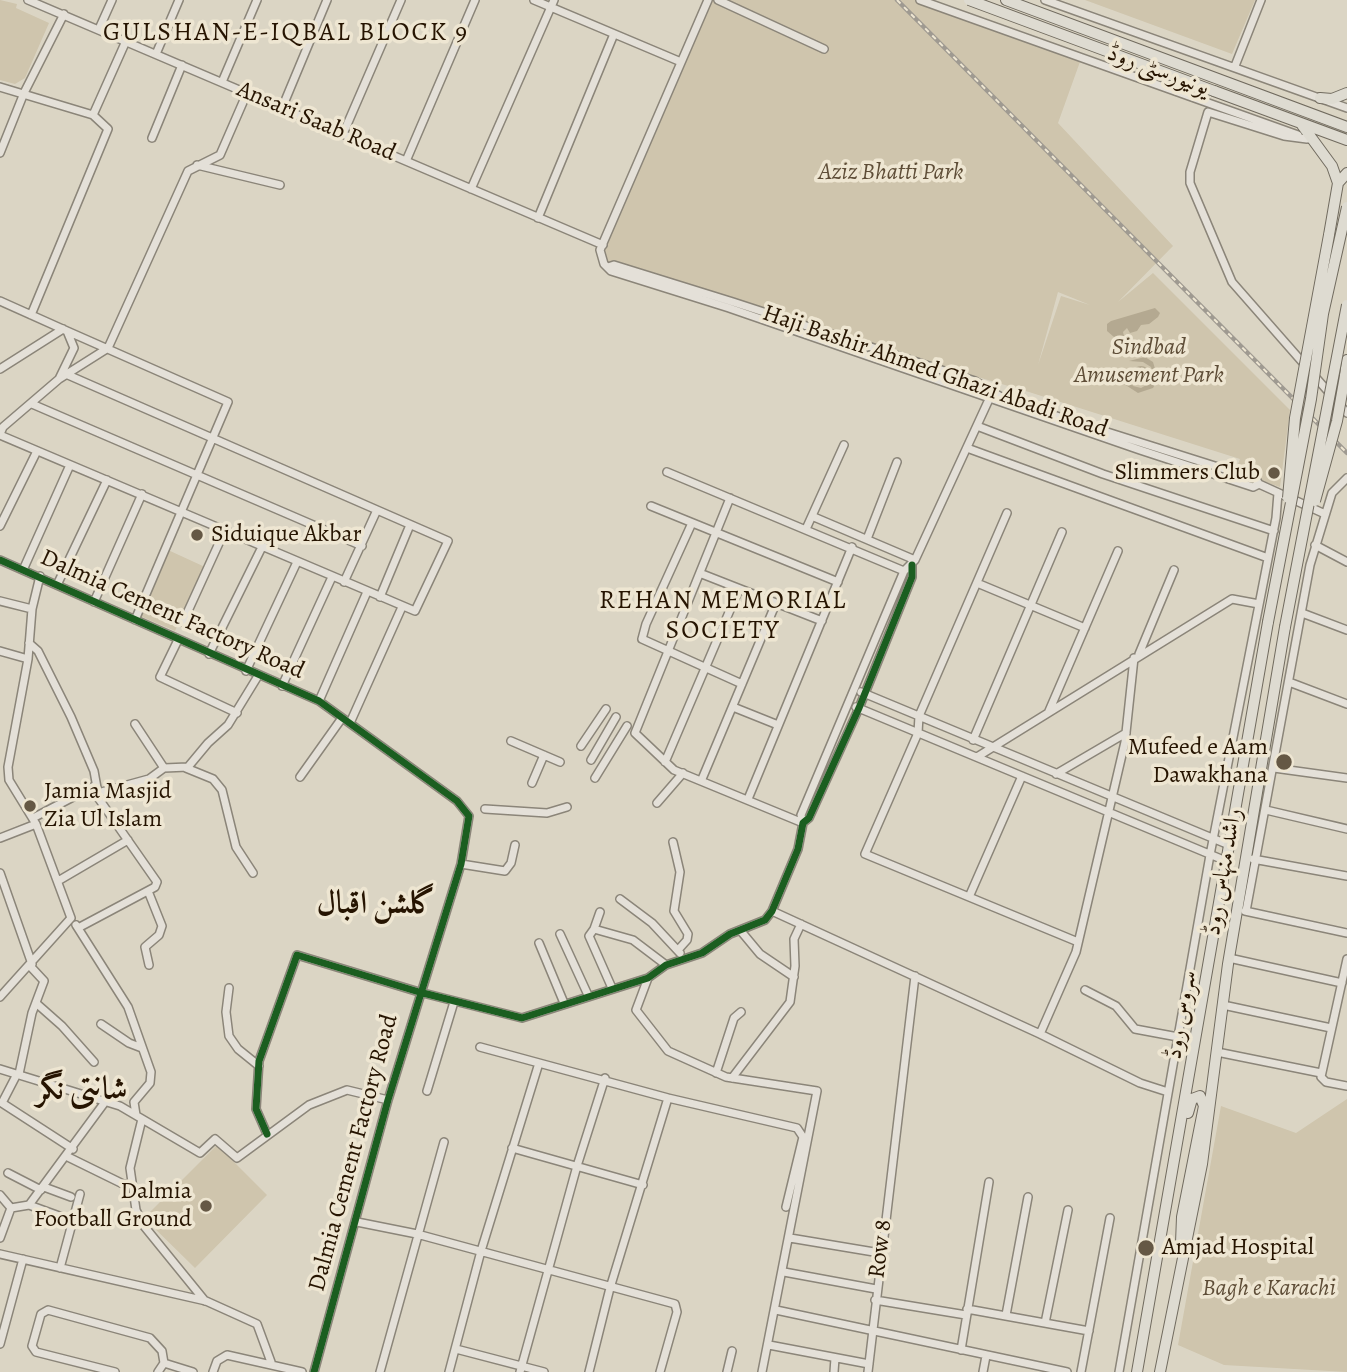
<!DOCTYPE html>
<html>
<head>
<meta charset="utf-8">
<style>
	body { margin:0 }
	canvas { display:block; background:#dbd5c4 }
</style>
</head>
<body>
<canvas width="1347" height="1372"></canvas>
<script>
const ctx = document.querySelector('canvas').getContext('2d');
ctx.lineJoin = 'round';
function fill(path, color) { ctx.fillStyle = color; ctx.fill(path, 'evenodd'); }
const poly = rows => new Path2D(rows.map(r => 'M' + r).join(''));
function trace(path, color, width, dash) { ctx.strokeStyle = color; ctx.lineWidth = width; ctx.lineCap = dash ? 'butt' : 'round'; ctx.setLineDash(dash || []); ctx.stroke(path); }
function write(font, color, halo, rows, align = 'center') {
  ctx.font = font + ' Alegreya,Amiri,serif'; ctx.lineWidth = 7; ctx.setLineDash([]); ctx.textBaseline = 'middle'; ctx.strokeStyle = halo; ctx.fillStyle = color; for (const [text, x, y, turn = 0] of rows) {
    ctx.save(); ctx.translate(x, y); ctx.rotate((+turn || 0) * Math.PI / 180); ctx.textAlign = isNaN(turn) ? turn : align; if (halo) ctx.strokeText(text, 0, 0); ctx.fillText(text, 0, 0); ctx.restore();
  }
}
const green = poly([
	[0,0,17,4,16,8,49,23,25,78,15,84,0,80],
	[709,0,922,0,1081,59,1058,123,1173,246,1118,302,1153,273,1290,410,1280,487,1235,472,1240,459,1029,392,611,270,604,263,603,245],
	[1058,292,1090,305,1061,296,1038,365],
	[1085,0,1255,0,1232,54],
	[168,550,205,567,175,631,140,616],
	[1347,1099,1347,1372,1224,1365,1178,1345,1221,1106,1296,1133],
	[217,1145,267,1195,195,1268,144,1218]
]);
const water = poly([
	[1155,308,1160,313,1158,317,1149,324,1141,325,1137,331,1130,333,1127,328,1123,332,1125,340,1121,343,1107,331,1107,324,1111,321],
	[1145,357,1153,362,1158,379,1153,388,1138,393,1124,384,1123,375,1128,376,1133,386,1141,388,1150,383,1154,376,1151,367,1143,362,1129,361],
	'1133 374a8 8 0 1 1 16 0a8 8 0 1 1-16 0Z'
]);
const minor = poly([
	[28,0,603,245],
	[534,0,681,62],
	[708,0,600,250,604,264,611,271,729,308,1140,450,1253,487,1259,484],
	[718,0,824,49],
	[920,0,1298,135],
	[1045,0,1347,108],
	[99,29,112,0],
	[156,54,179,0],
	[1235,66,1261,0],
	[222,82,257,0],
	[0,87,93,115],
	[282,108,327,0],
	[343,134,401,0],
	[152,138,182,65],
	[1307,139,1284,136,1208,112,1190,172,1190,183,1232,282,1347,413],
	[0,153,24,93,64,14],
	[406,161,475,0],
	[197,165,280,185],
	[471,189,554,0],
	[538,218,614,34],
	[608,267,614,265,733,302,975,381,1006,400,1256,479,1259,484,1325,514],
	[0,301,67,331,74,348,59,379,3,427,0,434],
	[31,315,108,129,93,115,126,41],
	[67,331,228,402,135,620],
	[0,369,63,329],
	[59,379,108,348,188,171,220,155,247,93],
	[32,404,362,546],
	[977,426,1103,474,1274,531],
	[0,435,415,611,448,541,68,375],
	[967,448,1268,558],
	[667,472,904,571],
	[730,498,635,733,674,770,803,823],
	[651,506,838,582],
	[1007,513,919,716,918,733,865,854,1078,942],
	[814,517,915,560],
	[692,523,646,624,642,639,742,684],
	[0,526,37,451],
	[806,529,844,445],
	[867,539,897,462],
	[1315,545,1347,562],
	[0,560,319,701,457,801,469,816,461,864,388,1100,314,1372],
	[23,570,70,465],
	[702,574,822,621],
	[344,582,377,510],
	[977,583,1085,628],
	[57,585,107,480],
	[380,597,410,525],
	[0,601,32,609],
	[94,602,142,494],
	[1302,613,1347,630],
	[197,628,183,622,225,530],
	[178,640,160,677,237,713],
	[29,643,38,651,71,717,94,771,99,799,157,882,155,887,78,928],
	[0,651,28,659],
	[209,654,262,547],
	[1139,654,1174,570],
	[246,671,297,562],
	[1289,682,1347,704],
	[282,686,332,577],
	[861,692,1229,845],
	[319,701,367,592],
	[733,707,778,725],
	[856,707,1226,861],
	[1049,711,1118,551],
	[350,723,402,607],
	[135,724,164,768],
	[973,740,1062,532],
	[511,741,560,762],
	[581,746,606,709],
	[977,757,1232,599,1259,604],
	[591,760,616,717],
	[665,762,739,589],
	[186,768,213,779,222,790,236,847,253,873],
	[1274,768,1347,778],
	[1056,774,1126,733],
	[300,777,342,718],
	[595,778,627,726],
	[702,779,776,603],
	[532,783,544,755],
	[98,793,149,779,164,768,188,767,208,743,228,725,258,676],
	[748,799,852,547],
	[657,803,683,773],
	[485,809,547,813,567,807],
	[1266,810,1347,829],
	[33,818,96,785],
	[803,823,801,815,904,571,915,560,991,395],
	[0,838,36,824],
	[673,842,680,872,674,911,688,934,687,940,678,950],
	[1253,859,1347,876],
	[461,864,505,871,511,863,515,845],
	[0,873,32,964],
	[58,881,128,840],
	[148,891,162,926,159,935,145,947,149,965],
	[969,897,1022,776],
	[620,899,652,923,680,953],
	[772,911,1040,1034,1140,1083,1168,1092],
	[1245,911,1347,933],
	[1246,911,1310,565,1332,493,1347,478],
	[76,925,128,1007,151,1072,150,1083,134,1102,136,1115],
	[594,929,600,912],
	[740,930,760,954,794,977],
	[560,934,588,995],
	[539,943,564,1003],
	[1229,958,1342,983],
	[1347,959,1321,1077,1326,1082,1347,1086],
	[648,978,636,1010,668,1051,726,1077,817,1091,762,1372],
	[229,988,226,1012,229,1036,238,1049,259,1066],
	[612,988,589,936,594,929,633,940,666,965],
	[1085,990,1116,1006,1135,1029,1178,1037],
	[0,997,71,918,36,824,9,780,8,767,28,659,32,609,40,576],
	[36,1003,62,1026,94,1062],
	[1223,1005,1331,1028],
	[101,1024,129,1043,142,1048],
	[1040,1034,1076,952,1125,742,1134,658],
	[480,1047,668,1098,797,1128,803,1137,786,1207],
	[1217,1052,1321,1073],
	[0,1069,120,1106,200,1153,215,1139,237,1158,309,1105,347,1090,388,1100],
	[716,1073,734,1018,741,1012],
	[17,1074,2,1103,73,1149],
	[19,1074,32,1013,44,981,30,966],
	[732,1078,790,1002,795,966,794,939,801,924],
	[427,1091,454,1002],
	[142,1119,130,1168,136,1210,144,1226,205,1301],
	[267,1134,256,1109,259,1061,297,955,419,992,522,1018,648,978,666,965,702,953,730,934,765,920,772,911,798,849,803,823,809,818,859,708,912,577,912,565],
	[512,1148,643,1185],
	[68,1157,123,1184,131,1184],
	[8,1173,41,1190],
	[44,1187,71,1197],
	[0,1195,11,1208,29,1205,105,1102],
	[29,1205,73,1221],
	[357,1222,417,1234,675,1304,677,1312,660,1372],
	[0,1238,11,1208],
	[790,1238,880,1253],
	[0,1254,206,1301,257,1324,271,1362],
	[60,1268,80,1194],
	[784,1272,876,1289],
	[875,1300,966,1315],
	[967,1309,1089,1331],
	[776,1310,1067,1372],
	[1006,1315,1028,1197],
	[1045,1323,1068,1210],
	[0,1344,23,1259],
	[769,1345,869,1364],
	[456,1349,544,1372],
	[961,1350,989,1182],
	[164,1363,193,1372],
	[115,1372,36,1352,32,1346,41,1314,48,1310,150,1338,162,1351,164,1363,158,1372],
	[213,1372,217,1361,227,1355,302,1372],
	[380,1372,444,1142],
	[449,1372,481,1251,539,1063],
	[520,1372,577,1166,605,1078],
	[589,1372,610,1288,668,1098],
	[727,1372,732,1351],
	[834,1372,835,1358],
	[868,1372,915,976],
	[983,1372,986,1356],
	[1081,1372,1110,1218],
	[1119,1372,1210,855,1276,518,1278,493]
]);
const major = poly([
	[1006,0,1347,127],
	[1214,91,1347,140],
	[1320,98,1332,99,1347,93],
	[1302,125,1332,166,1338,183],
	[1329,235,1338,183,1347,173],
	[1345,376,1347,360],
	[1181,1243,1182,1217,1204,1106,1200,1096,1192,1099,1188,1113],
	[1137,1372,1268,622],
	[1160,1372,1202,1164,1228,964,1285,627]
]);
const rail = poly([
	[897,0,1347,453]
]);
const majorBridge = poly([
	[969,0,1214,91],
	[1288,498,1295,418,1329,235],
	[1315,501,1337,421,1345,376],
	[1268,622,1311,399,1323,314,1347,207],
	[1285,627,1347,305]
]);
const cycleway = poly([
	[0,560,319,701,457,801,469,816,461,864,388,1100,314,1372],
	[267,1134,256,1109,259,1061,297,955,419,992,522,1018,648,978,666,965,702,953,730,934,765,920,772,911,798,849,803,823,809,818,859,708,912,577,912,565]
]);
const markers = [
	[1274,473,7,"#655845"],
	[197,535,7,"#655845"],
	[1284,762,9,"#655845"],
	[30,806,7,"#655845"],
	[206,1206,7,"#655845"],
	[1146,1248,9,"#655845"]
];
const streetNames = [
	["یونیورسٹی روڈ",1158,71,20],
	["Ansari Saab Road",316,122,23],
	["Haji Bashir Ahmed Ghazi Abadi Road",935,372,19],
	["Dalmia Cement Factory Road",172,615,24],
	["راشد منہاس روڈ",1224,872,-80],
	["سروس روڈ",1182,1015,-80],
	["Dalmia Cement Factory Road",354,1153,-75],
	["Row 8",881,1249,-83]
];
const parkNames = [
	["Aziz Bhatti Park",891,173],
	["Sindbad",1149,348],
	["Amusement Park",1149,376],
	["Bagh e Karachi",1269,1289]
];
const poiNames = [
	["Slimmers Club",1260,473],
	["Siduique Akbar",211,535,"left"],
	["Mufeed e Aam",1268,748],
	["Dawakhana",1268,776],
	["Jamia Masjid",44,792,"left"],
	["Zia Ul Islam",44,820,"left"],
	["Dalmia",192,1192],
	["Football Ground",192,1220],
	["Amjad Hospital",1162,1248,"left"]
];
const neighbourhoodNames = [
	["GULSHAN-E-IQBAL BLOCK 9",286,34],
	["REHAN MEMORIAL",723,602],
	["SOCIETY",723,632]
];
const districtNames = [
	["گلشن اقبال",376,905],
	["شانتی نگر",82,1091]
];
fill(green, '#cfc5ad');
fill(water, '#b4a991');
trace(minor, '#8b8579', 10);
trace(major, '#716b5f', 12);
trace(minor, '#e4e0d8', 7);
trace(major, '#dedbd1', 10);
trace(rail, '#9f9a91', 4.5);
trace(rail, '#eee6d2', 2, [5]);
trace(majorBridge, '#716b5f', 12, []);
trace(majorBridge, '#dedbd1', 10);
trace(cycleway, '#1b5e20', 7);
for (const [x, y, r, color] of markers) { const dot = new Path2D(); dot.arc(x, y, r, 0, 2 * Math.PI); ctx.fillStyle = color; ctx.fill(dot); trace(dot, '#eee6d2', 2.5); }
write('24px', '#261401', '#eee6d2', streetNames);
write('italic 24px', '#5e4d37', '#eee6d2', parkNames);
write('24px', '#261401', '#eee6d2', poiNames, 'right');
ctx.letterSpacing = '2px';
write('26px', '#261401', '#eee6d2', neighbourhoodNames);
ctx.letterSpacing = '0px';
write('bold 32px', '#261401', '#eee6d2', districtNames);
</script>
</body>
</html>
